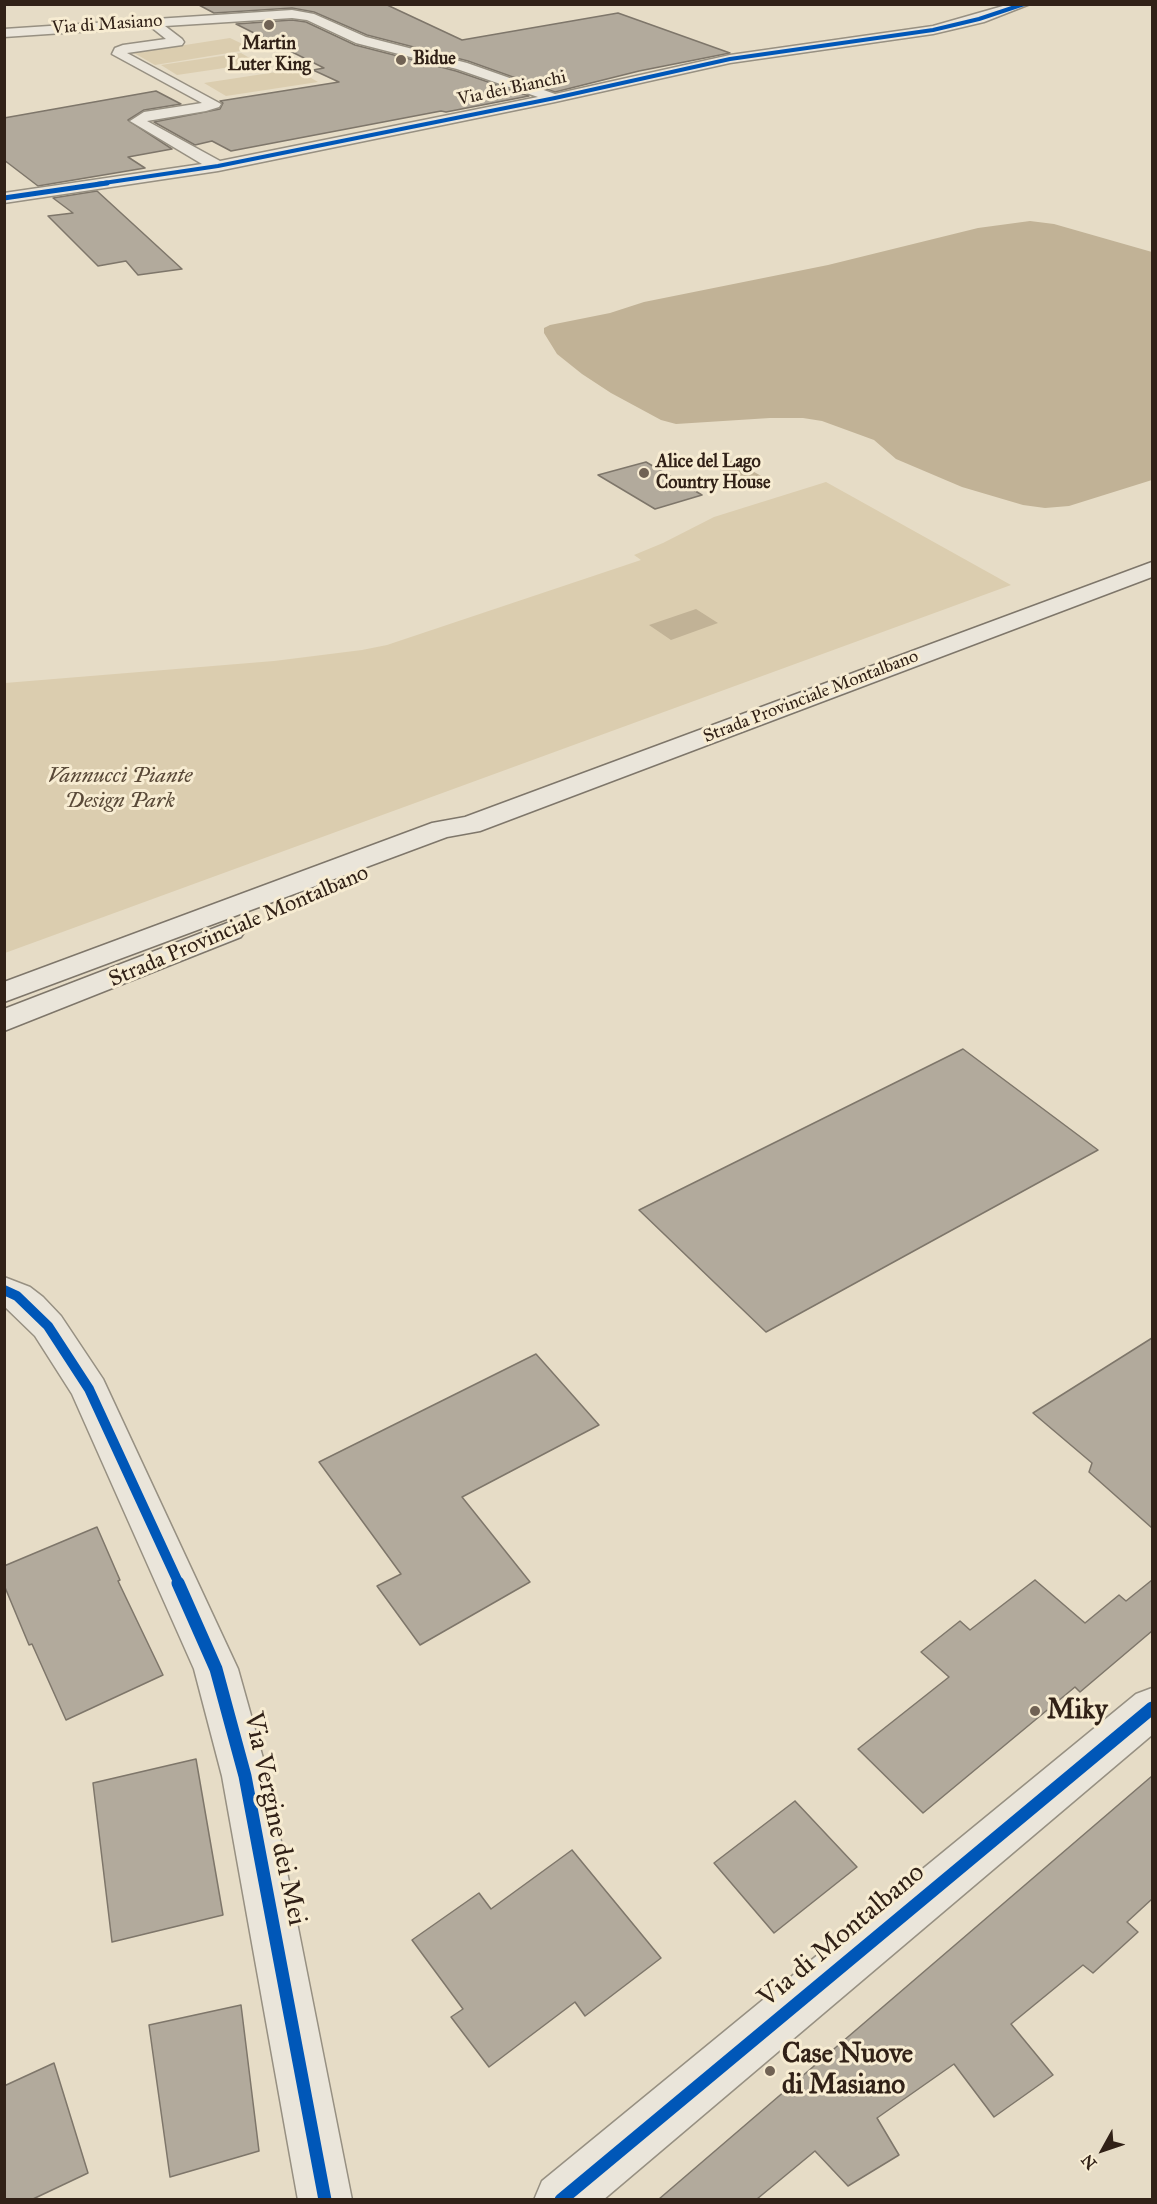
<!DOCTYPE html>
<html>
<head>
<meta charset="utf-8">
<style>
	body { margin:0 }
	#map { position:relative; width:1157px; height:2204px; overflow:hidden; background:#e6dcc6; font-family:"IM FELL Great Primer",serif }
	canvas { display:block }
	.frame { position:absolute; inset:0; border:6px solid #312117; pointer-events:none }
	.north { position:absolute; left:1073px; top:2120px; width:60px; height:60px; -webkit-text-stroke:4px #f7ecd2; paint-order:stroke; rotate:230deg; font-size:16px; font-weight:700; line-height:24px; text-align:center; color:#312117 }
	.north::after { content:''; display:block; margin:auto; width:21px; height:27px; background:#312117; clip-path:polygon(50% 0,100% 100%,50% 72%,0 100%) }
</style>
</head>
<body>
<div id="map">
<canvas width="1157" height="2204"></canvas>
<div class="frame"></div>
<div class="north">N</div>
</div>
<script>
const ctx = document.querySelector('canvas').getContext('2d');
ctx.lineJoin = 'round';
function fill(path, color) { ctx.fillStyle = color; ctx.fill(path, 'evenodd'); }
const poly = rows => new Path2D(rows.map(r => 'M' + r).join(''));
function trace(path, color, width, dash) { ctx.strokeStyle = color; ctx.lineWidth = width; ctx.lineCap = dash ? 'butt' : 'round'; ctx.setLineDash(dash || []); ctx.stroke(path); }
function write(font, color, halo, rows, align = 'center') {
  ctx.font = font + ' "IM FELL Great Primer",serif'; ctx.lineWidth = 6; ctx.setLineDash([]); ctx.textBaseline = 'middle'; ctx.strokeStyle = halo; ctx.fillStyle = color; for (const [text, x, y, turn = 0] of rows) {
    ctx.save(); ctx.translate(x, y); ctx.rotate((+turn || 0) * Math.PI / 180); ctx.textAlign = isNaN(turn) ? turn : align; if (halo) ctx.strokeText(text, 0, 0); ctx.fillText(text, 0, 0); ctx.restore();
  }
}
const green = poly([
	[230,38,253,49,155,65,134,53],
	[241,53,258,63,177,75,161,65],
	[296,69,318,82,226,96,204,83],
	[826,482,1011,585,5,953,5,683,274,661,362,650,387,645,641,560,634,555,663,543,714,517]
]);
const water = poly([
	[1030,221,1054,224,1152,252,1152,480,1069,506,1045,508,1023,505,962,487,896,459,874,440,822,421,803,418,770,418,676,424,661,420,611,393,582,374,557,354,544,333,544,328,550,325,610,313,644,302,828,265,978,228],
	[733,460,763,477,744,482,714,466],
	[696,609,718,623,671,640,649,625]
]);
const building = poly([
	[197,4,385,4,462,40,618,13,730,53,639,71,555,92,468,61,367,35,314,12,292,8,214,13,197,4],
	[292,20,306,22,355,45,456,71,529,96,446,112,441,111,231,151,212,141,195,145,154,122,220,109,223,103,220,101,339,82,313,70,324,68,236,24,292,20],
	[156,91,181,104,144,110,128,120,172,149,128,157,145,168,38,186,4,160,4,118,156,91],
	[97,191,133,224,182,269,138,275,126,261,98,266,48,216,73,213,53,198,97,191],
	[646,462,702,495,655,509,598,475,646,462],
	[963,1049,1098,1150,766,1332,639,1210,963,1049],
	[1152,1338,1152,1528,1089,1472,1092,1463,1033,1413,1152,1338],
	[536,1354,599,1425,462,1497,530,1582,420,1645,377,1586,401,1574,319,1462,536,1354],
	[97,1527,120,1580,118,1581,163,1675,66,1720,32,1644,29,1645,4,1585,4,1566,97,1527],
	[1035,1580,1085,1623,1119,1595,1126,1601,1152,1580,1152,1631,1080,1692,1075,1687,923,1813,858,1749,949,1677,921,1652,960,1621,970,1630,1035,1580],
	[196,1759,223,1915,112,1942,93,1783,196,1759],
	[1152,1776,1152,1899,1127,1922,1138,1932,1093,1973,1083,1965,1011,2024,1053,2075,994,2117,954,2064,877,2118,899,2155,848,2186,815,2151,757,2199,659,2199,1152,1776],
	[795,1801,857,1867,774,1933,714,1863,795,1801],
	[572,1850,661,1958,585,2016,575,2002,489,2067,451,2017,463,2009,412,1940,479,1893,491,1909,572,1850],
	[241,2005,259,2151,170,2177,149,2025,241,2005],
	[54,2063,88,2173,33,2199,4,2199,4,2086,54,2063]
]);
const street = poly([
	[1010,4,1030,4,984,22,933,34,730,63,555,102,218,171,4,203,4,193,202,164,130,121,144,112,202,103,112,54,115,48,123,45,166,39,151,27,4,37,4,29,292,10,314,14,366,37,467,63,555,94,730,55,933,26,1010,4],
	[292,18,307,20,356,43,457,69,538,97,220,161,147,121,206,111,219,107,221,104,127,53,182,45,184,42,182,39,165,26,292,18],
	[4,1277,30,1287,43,1297,61,1316,103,1379,238,1669,268,1776,352,2200,298,2200,222,1776,194,1669,72,1394,35,1336,4,1306,4,1277],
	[1152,1688,1152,1735,603,2200,534,2200,542,2181,1136,1694,1152,1688]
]);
const secondary = poly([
	[1152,562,1152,577,480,831,447,837,4,1002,4,982,432,823,465,817,1152,562],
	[230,922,241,925,245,931,241,937,4,1031,4,1009,230,922]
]);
const cyclewayFar3 = poly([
	[97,184,218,166,555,98,730,59,933,30,979,19,1024,4]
]);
const cyclewayFar2 = poly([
	[4,198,107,183]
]);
const cyclewayFar1 = poly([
	[4,1290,17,1296,48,1326,89,1389,179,1584]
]);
const cycleway = poly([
	[178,1583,216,1669,245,1776,325,2200],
	[561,2200,1152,1708]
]);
const markers = [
	[269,25,6,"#706254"],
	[401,60,6,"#706254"],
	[644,473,6,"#706254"],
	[1035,1711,6,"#706254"],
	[770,2071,6,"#706254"]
];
const farStreetnames = [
	["Via di Masiano",107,25,-4],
	["Via dei Bianchi",512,89,-12],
	["Strada Provinciale Montalbano",811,697,-21]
];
const farPoinames = [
	["Martin",269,45,"center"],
	["Luter King",269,66,"center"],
	["Bidue",413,60],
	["Alice del Lago",656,463],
	["Country House",656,484]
];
const parkNames = [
	["Vannucci Piante",120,777],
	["Design Park",120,802]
];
const streetNames = [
	["Strada Provinciale Montalbano",239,927,-23]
];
const nearPoinames = [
	["Miky",1047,1711],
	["Case Nuove",782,2055],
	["di Masiano",782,2086]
];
const nearStreetnames = [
	["Via Vergine dei Mei",274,1819,78],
	["Via di Montalbano",842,1936,-40]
];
fill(green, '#dbcdaf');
fill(water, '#c1b296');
fill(building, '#b2aa9c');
trace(building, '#7e766a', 1.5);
trace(street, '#979082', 3);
trace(secondary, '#7e766a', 3);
fill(street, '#eae5da');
fill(secondary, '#eae5da');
trace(cyclewayFar3, '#0057b8', 4);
trace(cyclewayFar2, '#0057b8', 5);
trace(cyclewayFar1, '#0057b8', 10);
trace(cycleway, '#0057b8', 13);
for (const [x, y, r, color] of markers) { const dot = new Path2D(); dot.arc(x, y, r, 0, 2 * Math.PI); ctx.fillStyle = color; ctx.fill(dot); trace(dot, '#f7ecd2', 2); }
write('18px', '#312117', '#f7ecd2', farStreetnames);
write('bold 18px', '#312117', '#f7ecd2', farPoinames, 'left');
write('italic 22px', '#594938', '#f7ecd2', parkNames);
write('22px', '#312117', '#f7ecd2', streetNames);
write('bold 27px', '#312117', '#f7ecd2', nearPoinames, 'left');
write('27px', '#312117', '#f7ecd2', nearStreetnames);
</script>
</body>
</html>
